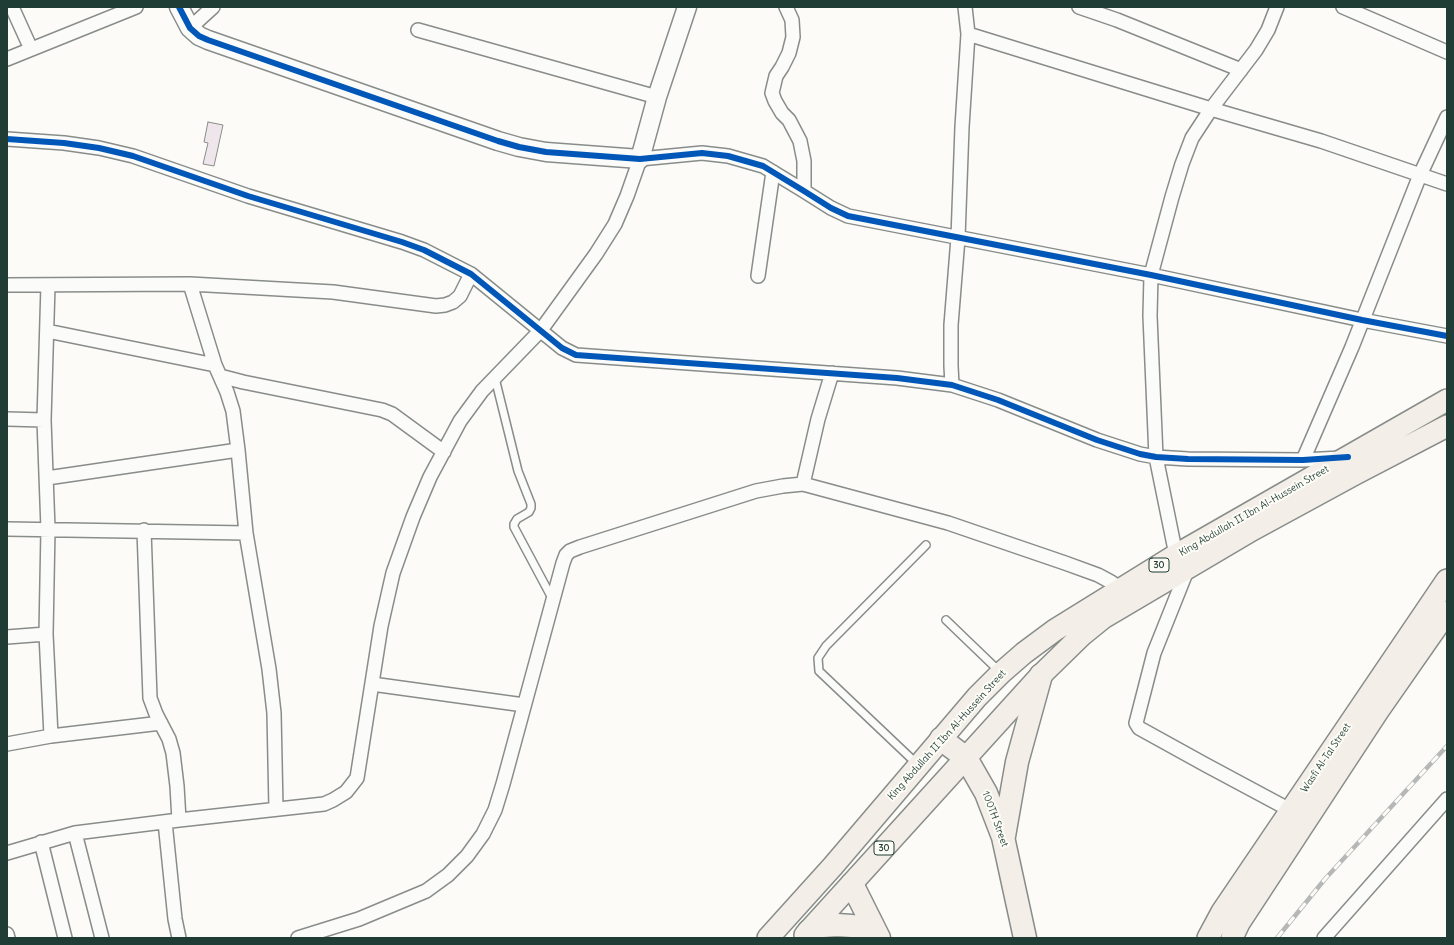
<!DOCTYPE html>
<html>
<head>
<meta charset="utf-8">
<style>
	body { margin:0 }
	#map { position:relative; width:1454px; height:945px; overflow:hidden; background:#fcfbf8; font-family:Delius,sans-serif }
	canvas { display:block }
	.frame { position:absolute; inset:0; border:8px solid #1f3d34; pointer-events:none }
</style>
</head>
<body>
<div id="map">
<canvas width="1454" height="945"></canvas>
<div class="frame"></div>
</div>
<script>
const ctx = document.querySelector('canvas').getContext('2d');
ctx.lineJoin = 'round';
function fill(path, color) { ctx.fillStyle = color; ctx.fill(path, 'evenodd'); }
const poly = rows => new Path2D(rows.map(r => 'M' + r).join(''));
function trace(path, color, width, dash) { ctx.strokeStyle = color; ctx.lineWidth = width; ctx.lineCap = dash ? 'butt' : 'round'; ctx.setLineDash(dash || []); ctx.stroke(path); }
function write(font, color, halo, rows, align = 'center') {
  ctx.font = font + ' Delius,sans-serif'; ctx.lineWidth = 4; ctx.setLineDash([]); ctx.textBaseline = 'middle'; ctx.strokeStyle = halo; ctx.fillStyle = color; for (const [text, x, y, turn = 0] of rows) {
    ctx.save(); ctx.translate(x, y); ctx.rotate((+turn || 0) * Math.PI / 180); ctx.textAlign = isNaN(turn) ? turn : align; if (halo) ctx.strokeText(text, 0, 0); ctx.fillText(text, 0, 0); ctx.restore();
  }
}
const building = poly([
	[208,122,223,125,214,166,203,164,208,143,204,142,208,122]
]);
const lane = poly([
	[495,378,518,471,531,504,531,508,529,512,517,519,514,524,514,527,553,600],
	[946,620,999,671],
	[917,764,819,671,818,658,826,646,926,545]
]);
const street = poly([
	[12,7,31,49],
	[786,7,792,20,793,37,789,53,782,67,776,76,772,93,775,101,782,113,789,120,800,141,804,161,804,191],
	[1079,7,1117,20,1241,70],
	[1343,7,1447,52],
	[190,28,213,7],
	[418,30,657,97],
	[968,34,1211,109,1321,141,1447,184],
	[7,59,136,7],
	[7,139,64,143,99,148,133,156,248,196,402,242,424,250,471,274,562,348,576,355,897,378,952,385,998,400,1097,440,1140,454,1156,457,1188,459,1303,460,1341,458],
	[758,276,773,172],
	[190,284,215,365,227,392,233,411,238,450,246,533,269,669,274,713,276,809],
	[7,285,190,284,333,292,436,306,445,305,453,302,460,296,471,274],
	[48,285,44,420,48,529,46,634,51,736],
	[47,331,215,365],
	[220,376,243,382,382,410,392,414,444,452],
	[952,385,951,366,951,325,958,238,962,127,968,34,965,7],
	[7,419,44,420],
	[1303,460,1352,347,1420,175,1447,117],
	[47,478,238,450],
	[803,484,818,419,832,373],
	[7,529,246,533],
	[144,530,150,698,156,714,169,739,173,753,177,786,179,820],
	[1176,555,1156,457,1150,316,1151,275,1172,197,1182,164,1192,138,1211,109,1256,50,1268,30,1277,7],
	[1188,568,1154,653,1136,723,1139,728,1206,765,1290,810],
	[7,637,46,634],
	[372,684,524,705],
	[7,744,51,736,161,723],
	[165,822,175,919,179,938],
	[75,833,102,938],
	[41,842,65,938],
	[7,853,75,833,179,820,324,804,333,800,346,792,357,778,381,626,393,573,413,517,430,477,460,421,482,391,541,330,596,254,615,224,627,196,640,159,702,153,728,156,763,166,804,191,831,208,848,216,1151,275,1362,320,1447,336],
	[7,934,8,938],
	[298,938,359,919,426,891,448,875,467,856,483,834,495,810,503,784,563,563,566,555,570,551,580,547,756,491,783,486,803,484,948,523,1065,563,1098,575,1111,582,1121,589],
	[1324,938,1447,799]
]);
const secondary = poly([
	[179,7,190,28,199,36,208,40,498,141,519,147,546,152,640,159,657,97,687,7]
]);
const primary = poly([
	[805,935,1041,675,1082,635,1103,618,1252,530,1355,474,1447,426],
	[768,938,833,866,977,697,1001,673,1024,653,1055,630,1176,555,1447,400],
	[1208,938,1222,912,1447,580],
	[1232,938,1239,923,1378,711,1447,612]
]);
const highway = poly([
	[941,739,966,758,986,793,1003,837,1025,938],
	[1004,836,1017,762,1041,675],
	[852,884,879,938],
	[809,931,823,926,837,925,852,926,865,930,878,936]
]);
const rail = poly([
	[1277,938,1325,879,1447,746]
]);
const cycleway = poly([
	[179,7,190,28,199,36,208,40,498,141,519,147,546,152,640,159,702,153,728,156,763,166,804,191,831,208,848,216,1151,275,1362,320,1447,336],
	[7,139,64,143,99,148,133,156,248,196,402,242,424,250,471,274,562,348,576,355,897,378,952,385,998,400,1097,440,1140,454,1156,457,1188,459,1303,460,1348,457]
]);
const shields = [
	[1159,565,20],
	[884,848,20]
];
const shieldNames = [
	["30",1159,565],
	["30",884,848]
];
const streetNames = [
	["King Abdullah II Ibn Al-Hussein Street",1254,511,-30],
	["King Abdullah II Ibn Al-Hussein Street",947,735,-48],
	["Wasfi Al-Tal Street",1326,758,-56],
	["100TH Street",995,819,70]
];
fill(building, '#efe6ec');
trace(building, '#888d8a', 1);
trace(lane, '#888d8a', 10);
trace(street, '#888d8a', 16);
trace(secondary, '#888d8a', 21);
trace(primary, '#888d8a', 24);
trace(highway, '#888d8a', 25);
trace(lane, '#fbfbf9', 7);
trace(street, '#fbfbf9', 13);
trace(secondary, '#fbfbf9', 18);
trace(primary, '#f3eee7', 21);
trace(highway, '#f3eee7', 22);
trace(rail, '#b5b8b6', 4.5);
trace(rail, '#fdfcf7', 3, [9]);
trace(cycleway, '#0057b8', 6);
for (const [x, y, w] of shields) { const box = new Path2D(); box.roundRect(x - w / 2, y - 7, w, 14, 3); ctx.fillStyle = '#fdfcf7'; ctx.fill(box); trace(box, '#1f3d34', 1); }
write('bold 9px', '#1f3d34', null, shieldNames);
write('10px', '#1f3d34', '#fdfcf7', streetNames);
</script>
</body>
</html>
